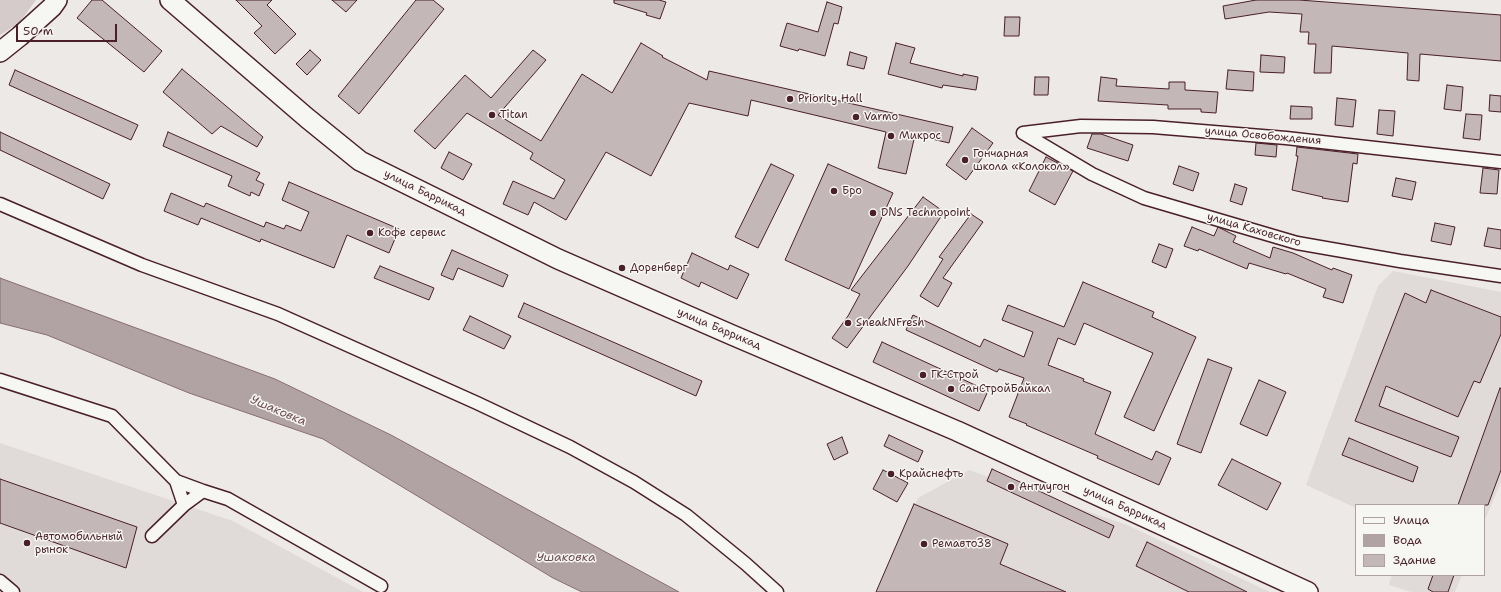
<!DOCTYPE html>
<html>
<head>
<meta charset="utf-8">
<style>
	body { margin:0 }
	#map { position:relative; width:1501px; height:592px; overflow:hidden; background:#ece9e6; font-family:"Shantell Sans",sans-serif }
	canvas { display:block }
	.legend { position:absolute; left:1355px; top:504px; width:130px; height:72px; box-sizing:border-box; background:#f6f6f2; border:1px solid #b1a0a2; margin:0; padding:5px 7px; list-style:none; font-size:12px; color:#4a1f2b }
	.legend li { display:flex; align-items:center; gap:8px; height:20px }
	.legend b { width:20px; border:1px solid #b1a0a2 }
	.scale { position:absolute; left:16px; top:24px; width:101px; height:18px; box-sizing:border-box; border:2px solid #4a1f2b; border-top:0; padding-left:5px; font-size:12px; line-height:14px; white-space:nowrap; color:#4a1f2b; -webkit-text-stroke:3px #f6f6f2; paint-order:stroke }
</style>
</head>
<body>
<div id="map">
<canvas width="1501" height="592"></canvas>
<ul class="legend">
<li><b style="height:5px;background:#f6f6f2"></b>Улица</li>
<li><b style="height:11px;background:#b1a2a3"></b>Вода</li>
<li><b style="height:11px;background:#c4b7b7"></b>Здание</li>
</ul>
<div class="scale">50 m</div>
</div>
<script>
const ctx = document.querySelector('canvas').getContext('2d');
ctx.lineJoin = 'round';
function fill(path, color) { ctx.fillStyle = color; ctx.fill(path, 'evenodd'); }
const poly = rows => new Path2D(rows.map(r => 'M' + r).join(''));
function trace(path, color, width, dash) { ctx.strokeStyle = color; ctx.lineWidth = width; ctx.lineCap = dash ? 'butt' : 'round'; ctx.setLineDash(dash || []); ctx.stroke(path); }
function write(font, color, halo, rows, align = 'center') {
  ctx.font = font + ' "Shantell Sans",sans-serif'; ctx.lineWidth = 3; ctx.setLineDash([]); ctx.textBaseline = 'middle'; ctx.strokeStyle = halo; ctx.fillStyle = color; for (const [text, x, y, turn = 0] of rows) {
    ctx.save(); ctx.translate(x, y); ctx.rotate((+turn || 0) * Math.PI / 180); ctx.textAlign = isNaN(turn) ? turn : align; if (halo) ctx.strokeText(text, 0, 0); ctx.fillText(text, 0, 0); ctx.restore();
  }
}
const built = poly([
	[1393,271,1501,292,1501,482,1484,522,1484,505,1356,505,1356,508,1306,485,1378,286],
	[0,443,233,521,363,592,0,592],
	[969,470,1127,525,1270,592,876,592,918,498],
	[1392,575,1462,575,1455,592,1411,592,1389,585]
]);
const green = poly([
	[0,0,36,0,19,23,0,35]
]);
const water = poly([
	[0,278,275,379,391,435,679,592,582,592,553,578,323,439,189,393,47,335,0,323,0,278]
]);
const building = poly([
	[92,0,102,0,162,51,144,72,77,18,92,0],
	[236,0,272,0,267,5,296,34,275,54,254,33,262,26,236,0],
	[332,0,357,0,346,12,332,0],
	[416,0,433,0,444,9,359,114,338,96,416,0],
	[614,0,659,0,666,2,660,19,646,15,647,13,614,3,614,0],
	[1256,0,1299,0,1501,15,1501,61,1420,54,1419,81,1407,80,1408,53,1332,46,1331,73,1314,73,1316,44,1308,44,1309,32,1300,32,1302,14,1269,12,1225,19,1223,6,1256,0],
	[827,2,842,7,838,24,834,23,825,56,799,49,798,51,780,46,787,23,818,32,827,2],
	[1005,17,1020,17,1019,36,1004,36,1005,17],
	[641,43,663,56,662,57,707,80,709,71,953,127,949,143,915,135,906,174,878,168,886,132,751,100,748,116,689,103,651,176,606,152,566,220,534,202,528,215,503,204,513,181,554,199,565,180,530,159,533,153,467,113,435,149,414,131,465,75,491,98,533,50,546,60,498,115,541,141,582,74,612,93,641,43],
	[896,43,915,48,910,63,963,76,963,74,978,77,976,90,943,85,942,88,888,74,896,43],
	[310,50,321,60,307,75,296,64,310,50],
	[850,52,867,57,864,69,847,65,850,52],
	[1261,55,1285,57,1284,73,1260,72,1261,55],
	[182,69,263,137,257,147,221,126,212,134,163,92,182,69],
	[15,70,138,125,131,140,9,85,15,70],
	[1228,70,1254,72,1253,91,1226,89,1228,70],
	[1035,77,1049,77,1048,95,1034,95,1035,77],
	[1101,77,1117,79,1116,86,1169,89,1169,82,1185,82,1185,90,1218,92,1216,113,1201,112,1201,109,1168,109,1168,105,1098,101,1101,77],
	[1447,85,1463,87,1461,111,1444,109,1447,85],
	[1490,95,1501,96,1501,112,1489,111,1490,95],
	[1337,98,1356,100,1353,127,1335,125,1337,98],
	[1291,106,1312,107,1312,119,1290,119,1291,106],
	[1379,110,1395,111,1393,136,1377,134,1379,110],
	[1466,114,1482,115,1480,140,1463,138,1466,114],
	[972,128,993,143,966,180,946,165,972,128],
	[0,132,110,184,103,199,0,150,0,132],
	[168,132,260,173,256,180,264,184,259,196,251,192,250,196,228,186,232,176,163,146,168,132],
	[1092,134,1101,134,1133,145,1128,161,1087,148,1092,134],
	[1256,143,1277,145,1276,157,1255,155,1256,143],
	[1297,147,1358,154,1357,164,1353,163,1348,202,1322,198,1323,197,1292,190,1298,156,1296,156,1297,147],
	[449,152,472,164,463,180,441,168,449,152],
	[1046,157,1073,171,1055,205,1029,191,1046,157],
	[771,164,794,175,758,248,735,237,771,164],
	[828,164,893,193,849,289,785,260,828,164],
	[1179,166,1199,173,1193,191,1173,184,1179,166],
	[1483,168,1499,170,1497,194,1480,193,1483,168],
	[1396,178,1416,182,1412,200,1392,196,1396,178],
	[289,182,399,229,389,253,347,235,334,268,261,239,260,242,201,218,198,225,164,211,171,193,204,207,206,203,264,227,266,222,284,229,286,225,301,231,309,212,282,200,289,182],
	[1235,184,1247,188,1242,205,1230,201,1235,184],
	[923,197,944,212,908,266,847,348,832,338,848,316,860,294,851,290,923,197],
	[971,214,983,222,943,278,952,283,938,307,920,296,943,259,939,257,971,214],
	[1435,223,1455,227,1451,245,1431,241,1435,223],
	[1192,227,1214,236,1218,227,1236,236,1233,242,1270,258,1273,247,1293,253,1332,270,1333,268,1352,275,1343,303,1323,297,1326,289,1287,273,1286,274,1249,263,1247,269,1199,249,1198,251,1184,246,1192,227],
	[1488,228,1501,230,1501,249,1484,246,1488,228],
	[1159,244,1173,249,1166,268,1152,262,1159,244],
	[452,250,508,275,503,287,458,268,453,280,441,275,452,250],
	[692,253,728,270,730,265,749,274,737,299,701,282,699,287,681,278,692,253],
	[380,266,434,288,429,300,374,278,380,266],
	[1083,282,1154,312,1152,317,1196,337,1154,431,1124,417,1153,353,1084,323,1075,345,1058,338,1048,365,1084,379,1083,381,1111,392,1095,434,1152,460,1156,451,1171,458,1159,485,1097,458,1098,456,1026,425,1027,424,1009,417,1024,378,999,369,997,372,906,330,913,315,980,347,984,339,1024,357,1033,332,1002,320,1008,305,1064,327,1083,282],
	[1431,290,1501,317,1501,334,1480,383,1474,381,1458,417,1386,386,1379,406,1459,437,1451,457,1355,421,1405,293,1426,303,1431,290],
	[524,303,702,381,696,396,518,317,524,303],
	[470,316,511,336,504,349,463,330,470,316],
	[882,342,988,391,979,411,873,362,882,342],
	[1208,359,1232,368,1201,453,1177,444,1208,359],
	[1259,380,1286,392,1267,436,1240,424,1259,380],
	[1500,388,1501,389,1501,470,1488,505,1458,505,1500,388],
	[889,435,923,451,918,462,884,446,889,435],
	[842,437,848,453,834,460,827,444,842,437],
	[1349,438,1418,467,1413,482,1342,455,1349,438],
	[1232,459,1281,483,1267,510,1218,485,1232,459],
	[992,469,1114,526,1109,538,987,481,992,469],
	[883,470,908,483,897,502,873,489,883,470],
	[0,479,137,527,126,568,0,523,0,479],
	[914,504,1008,544,1000,564,1066,592,876,592,914,504],
	[1147,542,1247,592,1189,592,1136,566,1147,542],
	[1433,575,1454,575,1448,592,1433,592,1428,589,1433,575]
]);
const street = poly([
	[1023,133,1092,174,1144,198,1297,243,1400,261,1501,276],
	[1023,133,1081,126,1153,127,1286,138,1501,162],
	[0,204,142,265,278,314,477,403,570,447,634,482,686,515,746,564,777,592],
	[0,380,112,416,176,481,203,491,184,505,176,481],
	[203,491,228,499,381,586],
	[152,536,184,505],
	[0,581,13,592]
]);
const primary = poly([
	[170,0,307,118,360,161,558,259,732,335,957,431,1308,592],
	[0,52,20,36,52,7,57,0]
]);
const markers = [
	[790,99,4,"#4a1f2b"],
	[492,115,4,"#4a1f2b"],
	[856,117,4,"#4a1f2b"],
	[891,136,4,"#4a1f2b"],
	[965,160,4,"#4a1f2b"],
	[834,191,4,"#4a1f2b"],
	[873,213,4,"#4a1f2b"],
	[370,233,4,"#4a1f2b"],
	[622,268,4,"#4a1f2b"],
	[848,323,4,"#4a1f2b"],
	[923,375,4,"#4a1f2b"],
	[951,389,4,"#4a1f2b"],
	[891,474,4,"#4a1f2b"],
	[1011,487,4,"#4a1f2b"],
	[27,543,4,"#4a1f2b"],
	[924,544,4,"#4a1f2b"]
];
const poiNames = [
	["Priority Hall",798,99],
	["Titan",500,115],
	["Varmo",864,117],
	["Микрос",899,136],
	["Гончарная",973,154],
	["школа «Колокол»",973,167],
	["Бро",842,191],
	["DNS Technopoint",881,213],
	["Кофе сервис",378,233],
	["Доренберг",630,268],
	["SneakNFresh",856,323],
	["ГК-Строй",931,375],
	["СанСтройБайкал",959,389],
	["Крайснефть",899,474],
	["Антиугон",1019,487],
	["Автомобильный",35,537],
	["рынок",35,550],
	["Ремавто38",932,544]
];
const streetNames = [
	["улица Освобождения",1263,136,5],
	["улица Баррикад",425,193,26],
	["улица Каховского",1254,230,16],
	["улица Баррикад",719,329,23],
	["улица Баррикад",1125,508,24]
];
const waterNames = [
	["Ушаковка",278,411,23],
	["Ушаковка",566,558]
];
fill(built, '#e0dad8');
fill(green, '#d4cbca');
fill(water, '#b1a2a3');
trace(water, '#886e73', 1);
fill(building, '#c4b7b7');
trace(building, '#4a1f2b', 1);
trace(street, '#4a1f2b', 15);
trace(primary, '#4a1f2b', 22);
trace(street, '#f6f6f2', 12);
trace(primary, '#f6f6f2', 19);
for (const [x, y, r, color] of markers) { const dot = new Path2D(); dot.arc(x, y, r, 0, 2 * Math.PI); ctx.fillStyle = color; ctx.fill(dot); trace(dot, '#f6f6f2', 1.5); }
write('11px', '#4a1f2b', '#f6f6f2', poiNames, 'left');
write('11px', '#4a1f2b', '#f6f6f2', streetNames);
write('italic 12px', '#6e4d55', '#f6f6f2', waterNames);
</script>
</body>
</html>
